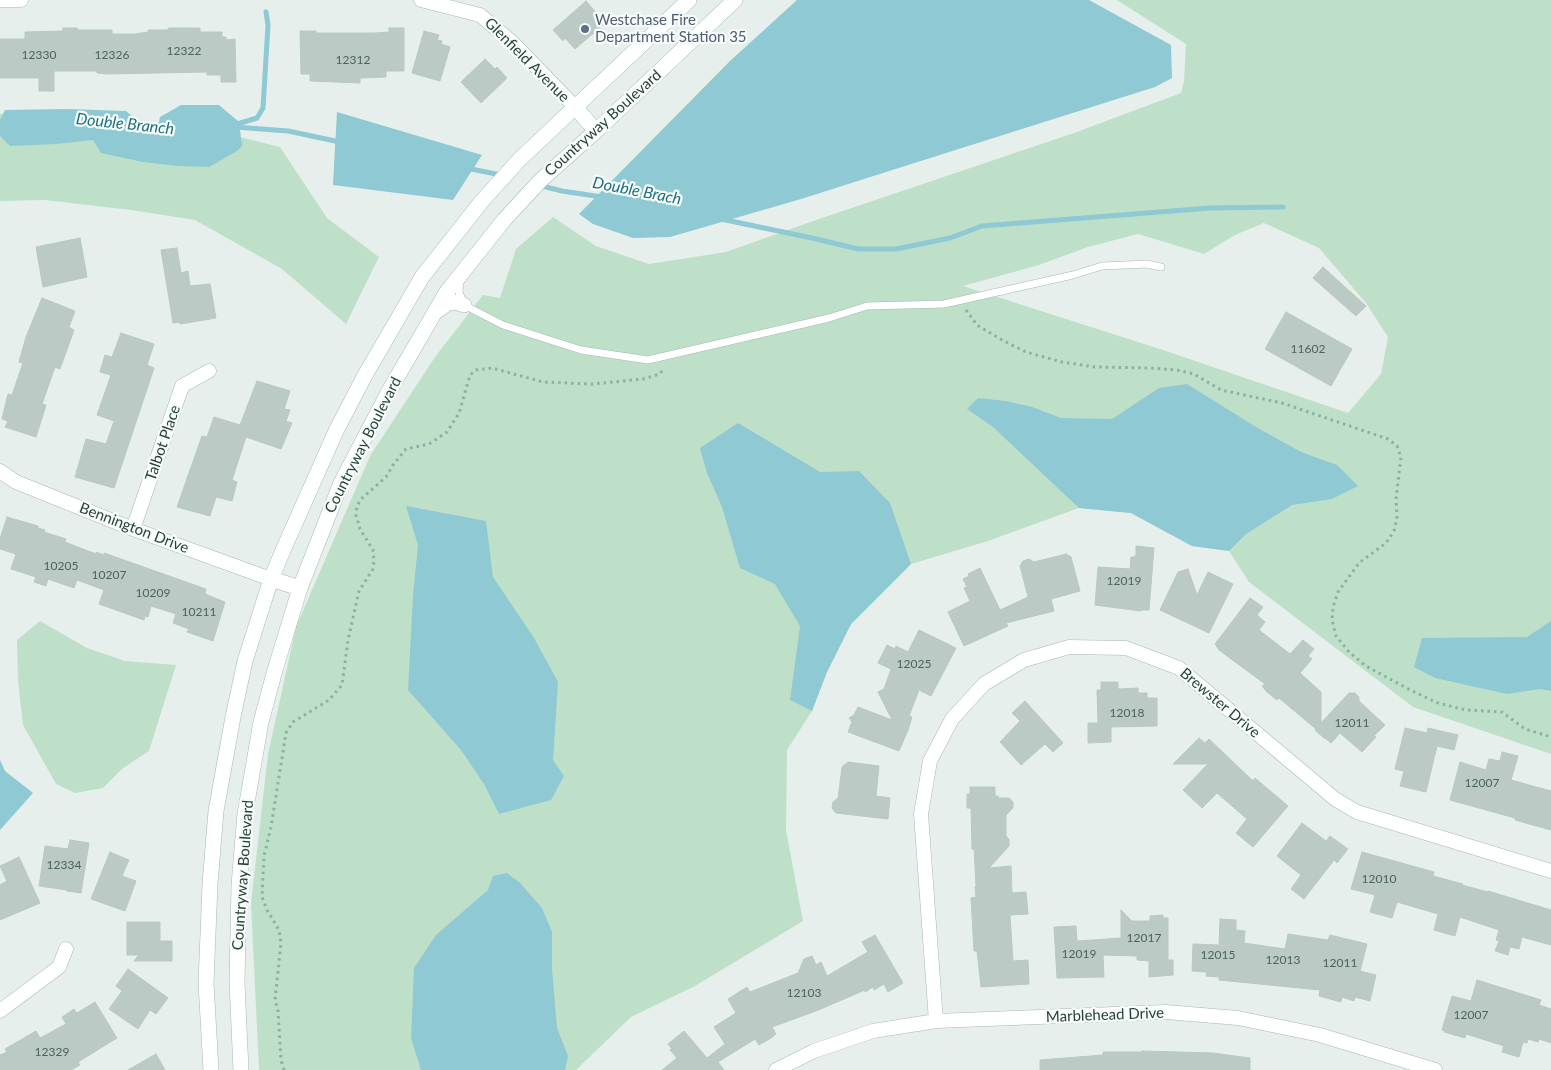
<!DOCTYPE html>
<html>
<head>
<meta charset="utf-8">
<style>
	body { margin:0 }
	canvas { display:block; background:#e6efeb }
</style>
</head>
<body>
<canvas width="1551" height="1070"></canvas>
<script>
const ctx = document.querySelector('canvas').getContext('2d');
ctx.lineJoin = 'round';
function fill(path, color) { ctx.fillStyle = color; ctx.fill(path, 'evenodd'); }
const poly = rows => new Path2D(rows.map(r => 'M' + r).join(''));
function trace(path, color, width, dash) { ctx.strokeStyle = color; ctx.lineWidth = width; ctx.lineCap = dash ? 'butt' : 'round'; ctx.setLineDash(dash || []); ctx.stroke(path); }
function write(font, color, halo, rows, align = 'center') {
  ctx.font = font + ' Lato,sans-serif'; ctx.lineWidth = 4.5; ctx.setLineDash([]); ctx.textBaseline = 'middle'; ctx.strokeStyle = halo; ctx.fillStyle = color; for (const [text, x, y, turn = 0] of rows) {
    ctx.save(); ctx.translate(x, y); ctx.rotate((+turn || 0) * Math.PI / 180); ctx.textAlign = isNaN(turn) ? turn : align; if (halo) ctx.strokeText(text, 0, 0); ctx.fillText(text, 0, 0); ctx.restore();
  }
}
const green = poly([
	[1117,0,1551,0,1551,754,1413,707,1249,582,1229,551,1192,546,1131,513,1079,508,988,541,911,564,851,624,827,672,812,711,787,750,786,830,803,921,695,986,631,1017,576,1070,259,1070,251,903,268,754,296,627,370,456,435,357,483,295,500,298,516,249,553,217,596,246,649,264,726,252,816,220,1074,133,1181,93,1184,81,1186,44],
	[1264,223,1319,248,1366,303,1388,337,1381,374,1348,413,1166,351,963,286,1039,265,1088,247,1138,234,1204,254,1235,235],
	[0,114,101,115,211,130,280,147,327,218,379,257,346,324,282,269,195,220,131,210,45,200,0,201],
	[40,621,87,648,125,661,176,665,149,751,122,769,103,788,75,793,56,784,23,725,18,680,17,640]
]);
const water = poly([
	[797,0,1089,0,1171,45,1172,78,1155,87,946,153,801,199,670,237,633,238,593,224,579,214,730,61],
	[181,105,219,105,239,122,242,146,237,151,209,167,178,166,143,162,101,153,93,140,56,144,10,146,0,136,0,120,5,110,68,109,126,111,142,125,158,126,160,117],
	[337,112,482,155,453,200,333,185],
	[1187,384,1256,427,1301,452,1337,465,1358,486,1332,499,1292,505,1246,534,1229,551,1192,546,1131,513,1079,508,993,427,967,409,978,398,1006,401,1032,407,1061,418,1112,419,1159,388],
	[738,423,820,472,859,471,890,503,911,564,851,624,827,672,812,711,790,700,800,626,775,584,740,568,722,507,707,473,700,448],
	[406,506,486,521,493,577,534,638,558,682,553,760,564,776,551,800,499,814,484,784,461,750,408,690,413,595,418,545],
	[1551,621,1551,691,1540,689,1507,694,1435,678,1414,667,1422,638,1527,637],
	[0,760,5,771,33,793,0,830],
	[507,873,520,883,542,908,552,932,552,969,557,1028,568,1056,565,1070,421,1070,411,1038,414,968,436,935,488,890,493,876]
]);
const stream = poly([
	[234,125,257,118,263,108,268,25,266,12],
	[235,127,288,131,340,142],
	[466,168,501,175],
	[546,187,562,191,602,197],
	[721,219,812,238,858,249,896,249,950,238,982,226,1210,208,1283,207]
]);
const building = poly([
	[586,1,605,23,575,49,565,38,563,41,553,30,586,1],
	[63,28,77,28,77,30,112,30,112,34,135,34,148,32,148,30,167,30,169,28,200,28,200,32,222,32,222,37,226,37,226,40,235,39,236,82,221,82,221,75,207,75,207,72,107,74,97,73,97,71,54,71,54,91,39,91,39,78,0,78,0,39,25,39,25,32,63,31,63,28],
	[389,28,404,28,404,71,386,71,386,77,360,78,360,83,310,81,310,74,301,74,300,31,316,31,316,33,375,33,389,32,389,28],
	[424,31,439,35,437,40,442,41,441,44,450,47,440,81,412,73,424,31],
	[485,59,495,69,497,67,507,78,481,103,461,82,485,59],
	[80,238,87,277,43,287,36,247,80,238],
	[177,248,181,273,188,271,190,286,210,284,216,318,180,324,180,322,173,323,161,250,177,248],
	[1323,267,1366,306,1356,316,1313,278,1323,267],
	[42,298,75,311,69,327,74,330,60,369,55,367,42,404,46,405,36,437,5,427,8,421,2,419,8,394,12,395,23,363,19,362,26,337,42,298],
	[1286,312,1352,349,1331,386,1265,349,1286,312],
	[121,333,154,344,147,365,154,368,114,488,75,477,86,439,106,444,114,421,97,415,111,375,100,372,105,355,112,357,121,333],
	[257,381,290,391,284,409,290,410,286,421,292,423,281,449,246,437,232,480,237,482,232,501,216,497,210,516,177,507,202,436,207,437,214,417,240,425,257,381],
	[7,517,38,526,38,528,45,530,44,532,66,539,65,542,96,554,96,552,104,555,104,553,206,589,205,594,225,602,213,641,187,632,189,629,173,623,176,614,151,606,148,617,145,616,144,620,99,604,104,590,77,580,74,588,48,579,46,586,34,582,36,577,11,569,16,554,0,549,0,539,7,517],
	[1136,546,1154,548,1149,610,1141,610,1141,611,1095,605,1098,567,1130,569,1131,557,1134,557,1136,555,1136,546],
	[1066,554,1071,557,1080,591,1051,599,1054,611,1006,623,1008,626,964,646,948,612,970,601,964,588,967,587,963,579,969,576,968,574,980,568,1000,610,1028,597,1020,566,1023,561,1029,559,1034,562,1066,554],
	[1188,569,1197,595,1208,572,1233,584,1209,633,1160,610,1178,572,1188,569],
	[1250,598,1263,607,1257,615,1265,622,1259,630,1290,654,1303,640,1314,649,1308,656,1312,659,1300,673,1321,692,1321,723,1349,693,1355,693,1359,697,1359,701,1385,725,1374,736,1376,737,1362,752,1340,733,1331,743,1325,738,1325,739,1315,730,1316,729,1279,698,1277,700,1267,692,1262,686,1265,684,1219,650,1215,644,1250,598],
	[919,630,956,648,931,696,919,690,909,716,912,717,908,730,899,751,848,732,852,722,849,718,854,715,858,707,892,720,878,692,884,689,891,669,878,663,887,645,895,649,896,646,908,652,919,630],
	[1101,682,1118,682,1118,689,1138,688,1138,693,1147,693,1147,698,1157,698,1157,726,1111,727,1111,742,1088,743,1088,723,1098,723,1097,690,1101,690,1101,682],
	[1025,701,1063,743,1053,752,1045,744,1021,765,1000,742,1020,721,1012,713,1025,701],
	[1405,728,1427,733,1428,728,1458,735,1454,750,1437,746,1426,792,1400,786,1404,771,1395,769,1405,728],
	[1199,738,1205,743,1209,739,1253,781,1255,778,1288,806,1253,847,1236,833,1247,819,1217,793,1202,808,1183,790,1208,764,1173,764,1199,738],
	[1502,752,1518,756,1511,780,1551,791,1551,830,1515,820,1515,818,1450,800,1460,762,1486,770,1489,759,1500,761,1502,752],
	[848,762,879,766,876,796,890,798,888,819,836,813,832,808,833,802,838,798,842,767,848,762],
	[970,787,995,787,995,796,998,796,998,798,1009,798,1013,802,1013,808,1006,815,1006,836,1009,839,1009,846,989,868,1011,866,1012,893,1026,892,1028,914,1010,915,1013,961,1028,960,1029,984,981,987,977,951,974,951,971,898,976,897,975,887,976,886,974,849,972,849,971,808,967,808,967,794,970,794,970,787],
	[1302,823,1326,841,1330,836,1348,849,1337,863,1334,860,1304,899,1291,889,1301,875,1277,856,1302,823],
	[70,840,89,843,81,893,67,891,67,890,39,886,45,846,68,849,70,840],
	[110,852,129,860,122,876,136,881,125,911,91,899,110,852],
	[1362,852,1434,872,1433,876,1463,884,1462,885,1488,892,1488,891,1551,910,1551,945,1522,937,1519,949,1510,947,1508,955,1495,951,1499,941,1496,940,1499,930,1460,917,1455,936,1434,930,1438,914,1397,902,1392,918,1370,912,1375,895,1351,889,1362,852],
	[19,857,40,903,0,920,0,885,7,881,0,866,19,857],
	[1121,910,1132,921,1150,921,1150,916,1163,915,1163,918,1168,918,1168,960,1173,960,1173,975,1149,977,1149,961,1137,960,1137,956,1103,955,1104,977,1057,978,1054,927,1076,926,1077,941,1121,938,1121,910],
	[1220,919,1236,920,1236,930,1245,931,1244,943,1285,949,1288,934,1328,940,1330,935,1367,944,1360,971,1376,975,1370,1001,1355,997,1354,1001,1342,997,1341,1002,1319,996,1320,990,1219,980,1219,977,1206,976,1207,972,1192,971,1193,944,1219,945,1220,919],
	[127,922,160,922,160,941,172,941,172,961,134,961,139,955,127,955,127,922],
	[875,935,903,983,888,992,884,984,874,990,873,987,865,992,865,990,816,1011,772,1027,776,1034,771,1038,759,1045,755,1039,718,1062,724,1070,662,1070,677,1058,670,1050,672,1049,668,1044,684,1031,707,1058,725,1044,714,1027,736,1013,728,999,747,987,750,992,798,973,804,959,812,956,816,965,821,962,827,976,868,952,862,942,875,935],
	[128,969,168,998,156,1014,150,1010,138,1029,109,1009,122,991,116,986,128,969],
	[1477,980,1541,1000,1539,1005,1551,1009,1551,1043,1539,1039,1538,1042,1528,1039,1527,1043,1523,1042,1519,1057,1502,1052,1504,1046,1466,1034,1465,1038,1444,1032,1445,1031,1442,1030,1452,996,1471,1001,1477,980],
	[95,1002,117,1038,78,1062,80,1065,71,1070,0,1070,0,1055,7,1052,5,1049,36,1031,40,1038,66,1024,62,1017,74,1009,77,1013,95,1002],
	[1142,1051,1213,1053,1250,1058,1250,1070,1040,1070,1040,1060,1103,1055,1103,1052,1142,1052,1142,1051],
	[156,1054,165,1070,128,1070,156,1054]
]);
const path = poly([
	[966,310,977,325,1002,340,1026,352,1062,362,1095,367,1151,368,1177,370,1194,374,1221,390,1282,403,1388,439,1397,446,1401,457,1396,499,1397,517,1394,531,1386,543,1359,563,1338,592,1333,607,1332,620,1336,636,1349,652,1366,666,1412,691,1438,703,1466,710,1502,712,1525,729,1551,737],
	[284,1070,281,1060,278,1011,275,1000,281,943,279,930,267,910,262,897,264,856,271,827,286,733,293,722,329,700,342,685,348,640,359,591,373,569,374,561,373,550,360,529,356,515,357,506,361,499,386,477,393,465,406,449,429,444,447,432,459,413,470,375,476,370,492,368,543,382,593,384,643,379,660,374,664,368]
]);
const lane = poly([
	[460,280,459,292,464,305,503,325,581,350,648,360,829,318,867,306,944,304,1073,275,1102,266,1147,264,1161,267]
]);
const street = poly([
	[0,0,21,0],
	[421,0,480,15,513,43,575,107],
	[0,471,16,482,133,529,271,579],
	[133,529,182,386,209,371],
	[0,1011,59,967,66,949],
	[936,1021,921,814,930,761,952,719,984,684,1024,660,1069,647,1126,648,1179,668,1335,799,1357,812,1551,871],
	[776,1070,814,1051,873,1031,936,1021,1166,1012,1238,1018,1320,1035,1435,1070]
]);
const secondary = poly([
	[575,107,596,131],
	[437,311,448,303,455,302,464,305],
	[271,579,300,588],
	[211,1070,206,983,210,884,216,811,233,717,245,661,271,579,284,548,336,431,364,377,422,277,482,201,520,159,689,0],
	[241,1070,237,983,239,885,245,814,261,722,275,670,300,588,341,483,389,391,446,293,504,220,541,180,596,131,735,0]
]);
const markers = [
	[585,29,5,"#5c6f8a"]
];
const numberNames = [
	["12322",184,51],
	["12330",39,55],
	["12326",112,55],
	["12312",353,60],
	["11602",1308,349],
	["10205",61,566],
	["10207",109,575],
	["12019",1124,581],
	["10209",153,593],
	["10211",199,612],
	["12025",914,664],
	["12018",1127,713],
	["12011",1352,723],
	["12007",1482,783],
	["12334",64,865],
	["12010",1379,879],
	["12017",1144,938],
	["12019",1079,954],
	["12015",1218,955],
	["12013",1283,960],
	["12011",1340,963],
	["12103",804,993],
	["12007",1471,1015],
	["12329",52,1052]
];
const serviceNames = [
	["Westchase Fire",595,20],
	["Department Station 35",595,37]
];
const streetNames = [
	["Glenfield Avenue",527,60,45],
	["Countryway Boulevard",603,123,-42],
	["Talbot Place",163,443,-71],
	["Countryway Boulevard",363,445,-63],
	["Bennington Drive",134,528,21],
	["Brewster Drive",1220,703,40],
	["Countryway Boulevard",243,875,-86],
	["Marblehead Drive",1105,1015,-2]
];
const waterNames = [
	["Double Branch",125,124,6],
	["Double Brach",637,191,11]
];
fill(green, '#bfe0c8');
fill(water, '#8ec9d4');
trace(stream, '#8ec9d4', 5);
fill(building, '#bbcac4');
trace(building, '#b8c9c2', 1);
trace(lane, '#a8b8b2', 8);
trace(street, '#a8b8b2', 15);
trace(secondary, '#a4bbb3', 16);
trace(path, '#86b3a5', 3, [2.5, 4]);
trace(lane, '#fff', 7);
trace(street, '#fff', 14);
trace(secondary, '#fff', 15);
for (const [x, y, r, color] of markers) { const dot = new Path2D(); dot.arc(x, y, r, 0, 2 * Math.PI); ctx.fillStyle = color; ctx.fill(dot); trace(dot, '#f7fbf9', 2); }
write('12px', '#4a645c', null, numberNames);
write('15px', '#4e5e75', '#f7fbf9', serviceNames, 'left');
write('15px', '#24423a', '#f7fbf9', streetNames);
write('italic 16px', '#1c6f80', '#f7fbf9', waterNames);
</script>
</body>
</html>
